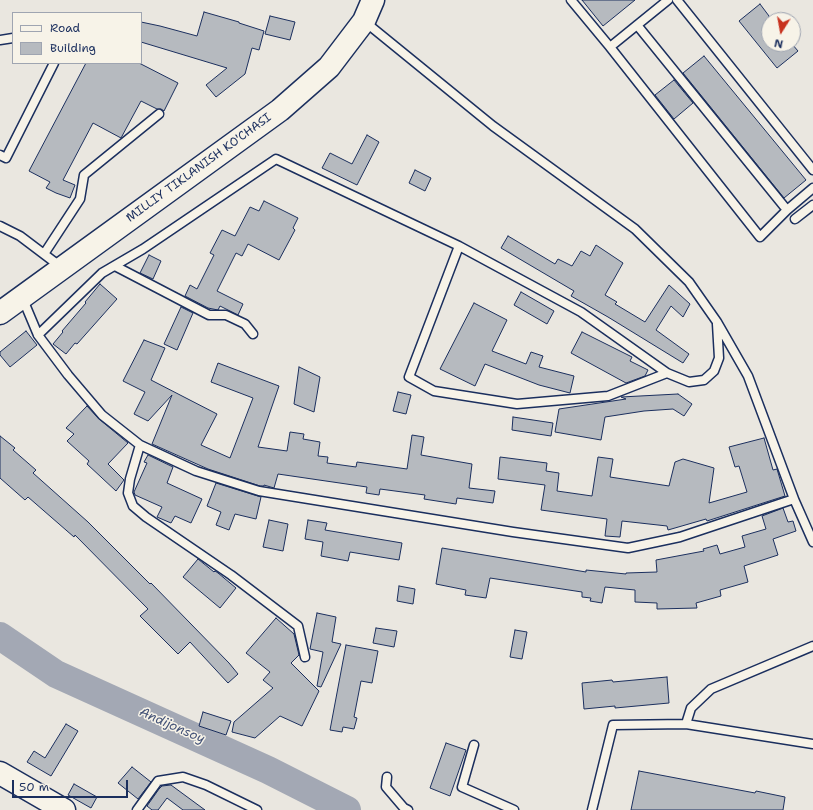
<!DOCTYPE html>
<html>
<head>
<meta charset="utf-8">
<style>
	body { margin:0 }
	#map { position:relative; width:813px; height:810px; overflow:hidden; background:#eae7e0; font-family:"Shantell Sans",sans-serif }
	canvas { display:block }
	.legend { position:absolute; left:12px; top:12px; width:130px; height:52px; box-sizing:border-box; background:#f7f3e8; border:1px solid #9fa5b1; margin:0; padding:5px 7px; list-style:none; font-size:12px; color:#1b2f5e }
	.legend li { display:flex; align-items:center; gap:8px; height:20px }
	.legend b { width:20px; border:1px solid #9fa5b1 }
	.north { position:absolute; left:761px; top:12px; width:40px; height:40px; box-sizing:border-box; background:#f7f3e8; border:1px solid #9fa5b1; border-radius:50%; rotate:191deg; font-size:11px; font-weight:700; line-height:16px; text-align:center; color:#1b2f5e }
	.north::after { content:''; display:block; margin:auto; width:14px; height:18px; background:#c8321e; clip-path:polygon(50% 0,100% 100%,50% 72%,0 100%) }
	.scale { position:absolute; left:12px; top:780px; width:116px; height:18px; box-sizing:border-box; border:2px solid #1b2f5e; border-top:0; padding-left:5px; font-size:12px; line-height:14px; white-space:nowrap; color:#1b2f5e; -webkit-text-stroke:3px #f7f3e8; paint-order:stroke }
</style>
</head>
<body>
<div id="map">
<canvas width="813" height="810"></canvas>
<ul class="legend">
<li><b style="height:5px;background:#f7f3e8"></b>Road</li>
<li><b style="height:11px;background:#b6babf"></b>Building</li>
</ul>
<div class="north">N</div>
<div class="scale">50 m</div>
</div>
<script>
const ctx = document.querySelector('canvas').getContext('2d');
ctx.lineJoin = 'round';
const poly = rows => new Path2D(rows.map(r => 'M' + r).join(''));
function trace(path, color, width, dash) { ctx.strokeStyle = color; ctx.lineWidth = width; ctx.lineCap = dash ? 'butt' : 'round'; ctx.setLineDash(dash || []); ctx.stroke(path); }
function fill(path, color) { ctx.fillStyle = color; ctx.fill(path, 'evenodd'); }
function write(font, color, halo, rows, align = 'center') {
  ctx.font = font + ' "Shantell Sans",sans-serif'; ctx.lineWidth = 3; ctx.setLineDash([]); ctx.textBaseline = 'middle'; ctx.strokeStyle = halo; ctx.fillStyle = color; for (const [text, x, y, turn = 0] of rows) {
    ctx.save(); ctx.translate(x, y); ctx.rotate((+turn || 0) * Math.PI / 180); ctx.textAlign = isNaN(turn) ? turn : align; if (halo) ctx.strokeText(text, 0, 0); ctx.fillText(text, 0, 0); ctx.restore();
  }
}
const river = poly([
	[0,636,56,674,268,770,347,810]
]);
const building = poly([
	[582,0,635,0,603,26,582,0],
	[760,4,769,16,769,44,792,44,798,51,777,68,739,21,760,4],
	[204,12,239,22,239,23,264,31,259,50,252,48,245,74,216,97,206,85,227,68,141,42,141,22,160,26,197,36,204,12],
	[270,16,295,22,290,40,265,34,270,16],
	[704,56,806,180,784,198,683,73,704,56],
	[86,63,139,63,178,83,164,111,161,109,157,109,141,101,121,138,93,123,63,180,75,185,70,198,56,193,46,188,50,182,29,171,86,63],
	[674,80,693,103,674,119,655,95,674,80],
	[367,135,379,142,357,185,322,168,330,153,352,164,367,135],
	[415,170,431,178,425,191,409,183,415,170],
	[264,201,298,218,293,228,295,230,279,260,248,244,242,256,236,253,217,291,243,304,238,315,220,306,218,310,208,308,185,296,190,285,197,289,214,255,210,253,222,230,235,236,250,207,259,211,264,201],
	[508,236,555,264,558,259,572,266,581,251,590,256,596,245,623,263,605,295,617,302,615,304,645,322,669,285,690,304,683,317,671,306,656,330,689,354,683,363,608,317,571,296,574,291,501,248,508,236],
	[149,255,161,261,153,279,140,273,149,255],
	[100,284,117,299,77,344,75,343,66,354,53,344,63,332,62,331,86,303,85,302,100,284],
	[521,292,554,311,547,324,514,305,521,292],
	[474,303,507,320,492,351,526,364,531,352,543,356,539,367,574,376,570,393,539,385,485,364,475,386,440,369,474,303],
	[181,307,193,313,177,350,164,344,181,307],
	[26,331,37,345,10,367,0,355,0,352,26,331],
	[582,332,632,357,630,361,648,370,645,376,626,383,571,353,582,332],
	[144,340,165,348,151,380,217,414,201,445,230,458,253,398,211,382,218,363,279,386,258,447,287,451,290,432,304,434,303,439,320,442,318,456,328,457,327,463,356,467,357,462,407,469,412,435,424,437,421,455,472,464,469,488,495,491,493,503,457,498,456,504,424,499,425,495,380,489,379,495,366,493,367,487,278,474,274,488,264,485,264,486,260,486,208,469,152,444,172,395,148,421,134,414,145,392,123,381,144,340],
	[299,367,320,377,314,412,294,404,299,367],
	[398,392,411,395,406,414,393,411,398,392],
	[678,394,692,404,684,416,673,409,644,411,605,417,601,440,555,432,559,409,626,399,621,397,678,394],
	[87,406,99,419,128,443,108,464,124,480,116,491,87,464,89,461,67,441,74,434,66,428,87,406],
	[513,417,553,423,551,436,512,430,513,417],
	[0,436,15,448,13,450,36,470,33,473,88,522,150,584,151,583,229,663,238,674,228,683,190,642,178,654,140,616,148,609,75,535,74,537,28,497,25,500,0,478,0,436],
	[764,438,773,470,777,469,785,496,707,521,706,519,668,530,667,526,622,521,620,537,605,536,607,519,541,510,545,485,498,479,500,457,547,463,546,471,559,473,557,491,592,496,598,457,613,459,610,477,669,486,675,462,683,459,714,468,709,503,747,492,739,466,735,467,729,447,764,438],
	[148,455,173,467,167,483,202,499,191,523,175,516,171,523,157,517,162,507,135,495,134,492,147,463,144,462,148,455],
	[216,483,261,497,256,519,235,514,229,530,216,525,221,512,207,506,216,483],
	[783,508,788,522,793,521,796,531,773,539,778,555,744,566,748,582,720,590,721,596,696,603,697,608,657,609,657,603,635,602,635,590,605,587,602,603,590,601,591,598,582,597,582,592,490,578,486,598,465,595,466,590,436,584,442,548,586,572,586,570,626,574,626,573,657,572,656,560,704,551,703,549,717,545,720,554,745,547,742,536,766,529,762,516,783,508],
	[269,520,288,524,283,551,263,547,269,520],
	[308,520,327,523,325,530,402,543,399,560,350,552,348,561,321,556,323,542,305,539,308,520],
	[198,559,214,572,215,571,218,573,236,588,220,608,183,577,198,559],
	[399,586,415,589,413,604,397,601,399,586],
	[317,613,336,617,332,642,341,644,321,687,317,686,323,652,310,649,317,613],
	[276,618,294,634,299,655,291,663,319,691,302,726,280,716,255,738,232,732,234,722,273,688,263,680,270,672,246,653,276,618],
	[376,628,397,631,394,647,373,643,376,628],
	[515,630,527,632,522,659,510,657,515,630],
	[346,645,378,651,372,683,361,681,354,717,357,718,354,729,343,727,342,732,330,730,346,645],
	[667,677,669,703,615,708,615,706,584,709,582,683,612,680,613,682,667,677],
	[203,712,231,721,226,735,199,726,203,712],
	[66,724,78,731,51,776,27,762,34,751,45,758,66,724],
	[446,743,466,750,450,796,430,788,446,743],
	[132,767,151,782,138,799,118,783,132,767],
	[639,771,755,793,756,791,785,797,783,810,631,810,639,771],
	[74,784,97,797,91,808,68,795,74,784],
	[171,785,205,810,183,810,167,798,158,810,152,810,147,806,159,789,162,786,171,785]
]);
const service = poly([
	[571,0,610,47,668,0],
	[677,0,813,170],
	[637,25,787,210],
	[0,40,13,38],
	[610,47,760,237,787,210,813,188],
	[0,155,6,158,54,63],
	[795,219,813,205],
	[0,226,20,236,61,267],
	[459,246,409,377,434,391,517,404,608,396,667,373],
	[44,254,80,199,84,175,159,114],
	[115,266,209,315,226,315,245,324,253,334],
	[22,297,38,335,68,375,102,415,140,445,196,471,259,491,513,532,628,548,680,537,794,499,748,376,717,322,689,282,635,229,493,126,364,21],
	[38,335,102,273,143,249,276,159,459,246,581,312,667,373,689,382,704,380,714,371,719,358,717,324],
	[140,445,130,479,128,493,133,506,146,517,231,575,298,626,305,657],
	[794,499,813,542],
	[813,646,711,689,691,708,686,724,813,744],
	[474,745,462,787,514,810],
	[387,777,386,787,404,808,408,810],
	[137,810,158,781,183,777,206,785,257,810],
	[592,810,613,725,686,724]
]);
const secondary = poly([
	[0,313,280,110,329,67,364,21,373,0],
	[0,773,64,810]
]);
const streetNames = [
	["MILLIY TIKLANISH KO'CHASI",199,168,-36]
];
const waterNames = [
	["Andijonsoy",172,726,24]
];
trace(river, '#a3a8b4', 28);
fill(building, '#b6babf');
trace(building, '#1b2f5e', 1);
trace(service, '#1b2f5e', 11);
trace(secondary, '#1b2f5e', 25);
trace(service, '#f7f3e8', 8);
trace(secondary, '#f7f3e8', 22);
write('12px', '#1b2f5e', '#f7f3e8', streetNames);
write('italic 13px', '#445378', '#f7f3e8', waterNames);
</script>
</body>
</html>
